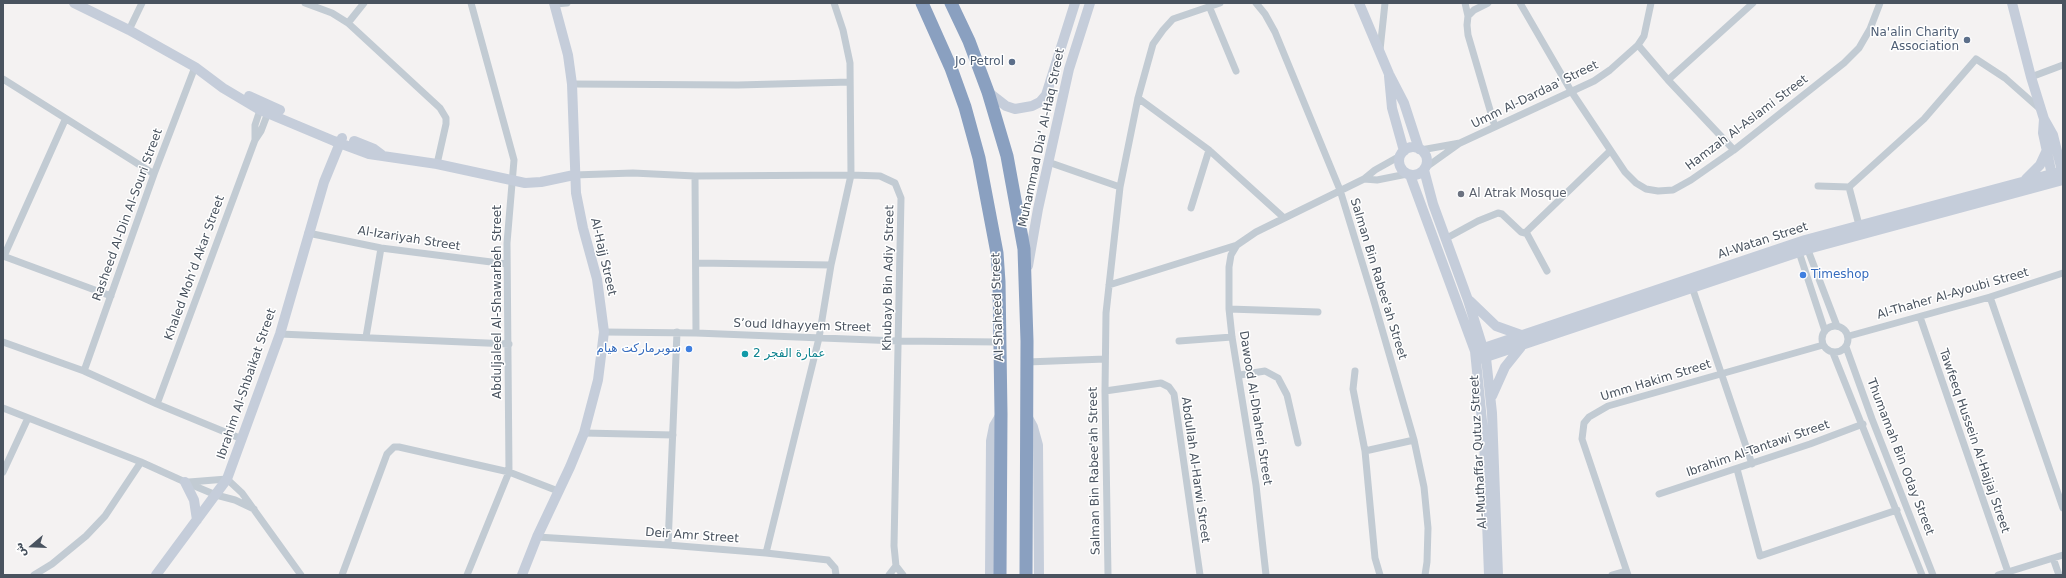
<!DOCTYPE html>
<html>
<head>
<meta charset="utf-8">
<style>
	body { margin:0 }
	#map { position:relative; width:2066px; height:578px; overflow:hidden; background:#f4f2f2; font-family:"DejaVu Sans",Vazirmatn,sans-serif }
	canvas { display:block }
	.frame { position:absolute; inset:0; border:4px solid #49535f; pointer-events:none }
	.north { position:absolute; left:12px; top:526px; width:40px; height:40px; -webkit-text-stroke:3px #fff; paint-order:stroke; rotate:251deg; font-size:11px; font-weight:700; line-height:16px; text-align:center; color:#49535f }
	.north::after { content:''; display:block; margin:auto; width:14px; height:18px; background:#49535f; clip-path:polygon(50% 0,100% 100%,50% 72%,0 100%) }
</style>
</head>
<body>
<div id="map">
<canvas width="2066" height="578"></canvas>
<div class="frame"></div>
<div class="north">ش</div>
</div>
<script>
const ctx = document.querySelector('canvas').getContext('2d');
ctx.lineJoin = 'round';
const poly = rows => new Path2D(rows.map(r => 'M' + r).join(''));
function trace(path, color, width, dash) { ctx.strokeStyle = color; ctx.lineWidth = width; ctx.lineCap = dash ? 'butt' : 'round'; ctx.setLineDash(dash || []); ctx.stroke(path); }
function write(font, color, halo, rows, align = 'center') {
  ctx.font = font + ' "DejaVu Sans",Vazirmatn,sans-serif'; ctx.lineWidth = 3; ctx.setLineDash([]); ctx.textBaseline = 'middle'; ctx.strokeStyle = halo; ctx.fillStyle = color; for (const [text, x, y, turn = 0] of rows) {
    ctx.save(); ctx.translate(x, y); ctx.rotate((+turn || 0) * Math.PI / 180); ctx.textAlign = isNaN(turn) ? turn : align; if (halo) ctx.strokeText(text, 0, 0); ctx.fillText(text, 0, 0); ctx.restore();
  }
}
const street = poly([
	[305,3,332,13,348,23,440,108,446,118,446,124,437,164],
	[1256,3,1265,14,1275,32,1340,190,1373,298,1414,440,1424,487,1428,528,1427,562,1425,575],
	[1465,3,1468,16],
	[1488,3,1474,10,1468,16,1467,25,1468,35,1495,127],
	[1520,3,1571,91,1625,172,1636,183,1646,189,1658,191,1673,190,1691,180,1734,150,1844,63,1859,48,1870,29,1880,3],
	[555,4,567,3],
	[1209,6,1236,71],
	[348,23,364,3],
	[129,30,142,3],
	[1638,45,1668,80,1734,150],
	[1380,50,1385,3],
	[2031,77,2063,65],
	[3,79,154,174],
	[1668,80,1753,3],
	[572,84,738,85,850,82],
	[1138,98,1209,150,1283,217],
	[255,140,255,125,261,107],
	[1421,150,1460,143],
	[1048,162,1120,187],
	[1425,168,1460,143,1594,81,1610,70,1638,45,1644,36,1651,3],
	[574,175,633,173,695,176,851,175,880,176,895,183,901,198,894,546,896,566,889,575],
	[695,176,696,333],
	[1364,179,1377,180,1407,174],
	[1818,186,1849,187,1924,119,1976,59,2005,78,2040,109],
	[1849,187,1859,225],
	[1191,208,1209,150],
	[1526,232,1547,271],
	[308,233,381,248,507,264],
	[1445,239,1478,221,1498,213,1502,214,1521,232,1525,233,1610,151],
	[1806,245,1837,326],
	[1798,249,1825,331],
	[3,256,111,296],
	[4,256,65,120],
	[697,263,831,265],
	[1109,285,1237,245],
	[1692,287,1752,464],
	[1990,297,2063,508],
	[1229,309,1318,312],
	[1920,317,2008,572],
	'1822 339a13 13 0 1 1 26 0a13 13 0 1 1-26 0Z',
	[604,332,696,333,898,341,1000,342],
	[280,334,509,344],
	[1849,336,1990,297,2063,273],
	[366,337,381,248],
	[1179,341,1232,337],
	[3,342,84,371,157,404,242,439],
	[1846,347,1872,419,1933,575],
	[1833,353,1922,575],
	[1027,362,1105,359],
	[84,371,154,174,195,67],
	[1355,371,1353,389,1365,451,1375,558,1380,575],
	[1240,375,1265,371,1278,378,1287,395,1298,443],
	[1105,391,1161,383,1169,387,1174,394,1200,575],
	[157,404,255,140,261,131,269,110],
	[3,408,141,462,185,482,216,495,235,500,254,509],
	[584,433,673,435],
	[1365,451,1414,440],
	[1737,469,1760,556,1897,510],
	[3,472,28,418],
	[189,482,227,479,242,493,301,575],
	[1659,494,1810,444,1863,424],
	[537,537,668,545,766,553,828,560,835,568,836,575],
	[668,545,677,332],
	[766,553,819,338,831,265,851,175,850,63,843,30,834,3],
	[2053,558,2059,575],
	[896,566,903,575],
	[34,575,52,564,86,536,105,516,141,462],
	[342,575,387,454,394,447,399,447,509,472,558,491],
	[467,575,509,472,507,243,514,160,471,3],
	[1108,575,1105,391,1106,313,1120,187,1138,98,1153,44,1163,30,1173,19,1220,3],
	[1266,575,1256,485,1232,337,1229,309,1229,267,1231,255,1237,245,1256,232,1364,179,1375,170,1400,156],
	[1612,575,1626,571],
	[1628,575,1582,439,1584,423,1589,417,1608,406,1823,345],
	[1998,575,2063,555]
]);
const secondary = poly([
	[74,3,129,30,195,67,223,88,260,110,334,141,369,154,437,164,525,183,541,182,574,175],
	[1359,3,1389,74,1404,103,1419,149],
	[2012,3,2031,77,2044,119,2053,135,2063,175],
	[1389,76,1392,108,1404,151],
	[988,92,1006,106,1015,109,1032,106,1040,102,1046,95,1075,3],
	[249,96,280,110],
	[2044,119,2043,133,2053,180],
	[354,141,374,149,382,155],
	'1399 161a14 14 0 1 1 28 0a14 14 0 1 1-28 0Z',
	[1424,170,1433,204,1468,300,1486,358,1492,413,1498,575],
	[1410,175,1475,351,1484,441,1489,575],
	[2026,179,2040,165,2046,152],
	[1028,266,1038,209,1069,69,1090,3],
	[1470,301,1496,326,1524,336],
	[1475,351,1805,240,2063,171],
	[1477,360,1808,249,2063,180],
	[1492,396,1505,367,1521,347],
	[1027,416,1033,427,1038,445,1039,575],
	[185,482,194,500,197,520],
	[156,575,227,479,280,334,324,182,342,138],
	[522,575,537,537,570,467,584,433,598,380,604,332,597,279,583,228,576,193,572,84,568,55,554,3],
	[990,575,991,441,994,426,1001,414]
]);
const highway = poly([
	[922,3,951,68,965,107,979,158,997,253,999,282,1001,414,1000,575],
	[951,3,969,41,988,92,1007,156,1024,249,1027,341,1026,575]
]);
const markers = [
	[1967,40,4,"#5c6f8a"],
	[1012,62,4,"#5c6f8a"],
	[1461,194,4,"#6b7280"],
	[1803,275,4,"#3f7fe0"],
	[689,349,4,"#3f7fe0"],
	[745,354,4,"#0f9aa8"]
];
const serviceNames = [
	["Na'alin Charity",1959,33],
	["Association",1959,47],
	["Jo Petrol",1004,62]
];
const streetNames = [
	["Umm Al-Dardaa' Street",1535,95,-26],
	["Hamzah Al-Aslami Street",1747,123,-37],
	["Muhammad Dia' Al-Haq Street",1042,138,-78],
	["Rasheed Al-Din Al-Souri Street",128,215,-70],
	["Al-Izariyah Street",409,239,9],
	["Al-Watan Street",1763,241,-18],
	["Al-Hajj Street",603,257,77],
	["Khaled Moh’d Akar Street",195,268,-70],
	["Khubayb Bin Adiy Street",889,278,-89],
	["Salman Bin Rabee'ah Street",1378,279,73],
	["Al-Thaher Al-Ayoubi Street",1953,294,-16],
	["Abduljaleel Al-Shawarbeh Street",498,302,-90],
	["Al-Shaheed Street",998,307,-92],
	["S’oud Idhayyem Street",802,326,2],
	["Umm Hakim Street",1656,381,-17],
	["Ibrahim Al-Shbaikat Street",247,384,-71],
	["Dawood Al-Dhaheri Street",1255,408,81],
	["Tawfeeq Hussein Al-Hajjaj Street",1974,441,71],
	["Ibrahim Al-Tantawi Street",1758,449,-19],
	["Al-Muthaffar Qutuz Street",1479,452,-93],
	["Thumamah Bin Oday Street",1900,457,69],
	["Abdullah Al-Harwi Street",1195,470,82],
	["Salman Bin Rabee'ah Street",1095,471,-91],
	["Deir Amr Street",692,536,4]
];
const worshipNames = [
	["Al Atrak Mosque",1469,194]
];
const shopNames = [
	["Timeshop",1811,275],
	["سوبرماركت هيام",681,349,"right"]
];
const cultureNames = [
	["عمارة الفجر 2",753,354]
];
trace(street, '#c2cbd3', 7);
trace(secondary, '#c5cdda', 10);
trace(highway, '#8aa0c0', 13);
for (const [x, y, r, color] of markers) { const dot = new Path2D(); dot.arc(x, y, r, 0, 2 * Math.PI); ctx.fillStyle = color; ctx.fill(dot); trace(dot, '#fff', 1.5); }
write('12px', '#4e5e75', '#fff', serviceNames, 'right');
write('12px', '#49535f', '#fff', streetNames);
write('12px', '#5b616d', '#fff', worshipNames, 'left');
write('12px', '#366cbe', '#fff', shopNames, 'left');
write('12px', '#0d838f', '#fff', cultureNames, 'left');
</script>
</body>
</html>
